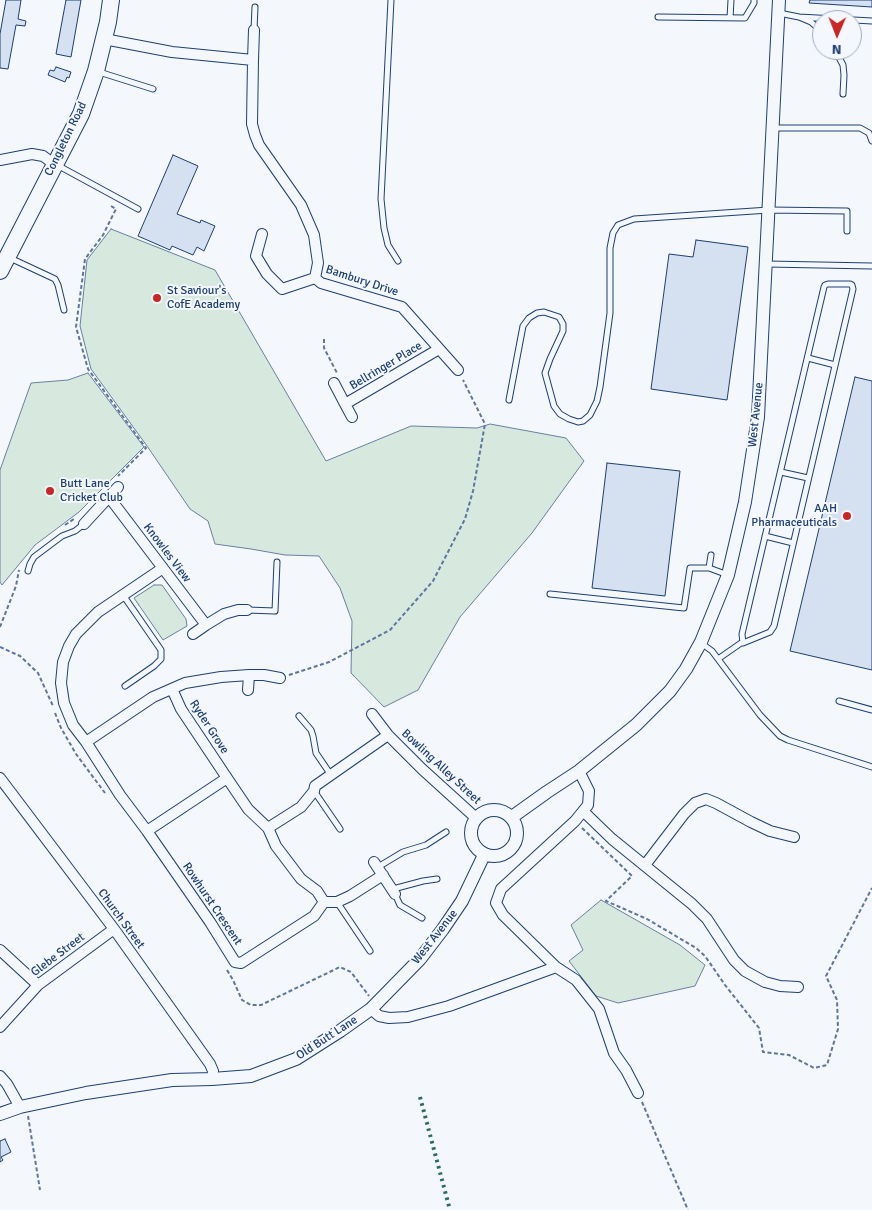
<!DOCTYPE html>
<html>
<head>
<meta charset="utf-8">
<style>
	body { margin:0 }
	#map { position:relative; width:872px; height:1210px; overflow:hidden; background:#f4f7fb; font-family:Signika,sans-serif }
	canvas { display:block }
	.north { position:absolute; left:812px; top:10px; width:50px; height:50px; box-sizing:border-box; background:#f4f7fb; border:1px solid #9eadc5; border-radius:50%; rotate:181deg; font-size:14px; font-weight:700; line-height:20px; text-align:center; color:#1d3f73 }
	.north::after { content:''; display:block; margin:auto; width:18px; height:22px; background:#c62828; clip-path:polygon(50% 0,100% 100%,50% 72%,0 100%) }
</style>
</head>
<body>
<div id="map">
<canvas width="872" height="1210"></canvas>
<div class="north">N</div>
</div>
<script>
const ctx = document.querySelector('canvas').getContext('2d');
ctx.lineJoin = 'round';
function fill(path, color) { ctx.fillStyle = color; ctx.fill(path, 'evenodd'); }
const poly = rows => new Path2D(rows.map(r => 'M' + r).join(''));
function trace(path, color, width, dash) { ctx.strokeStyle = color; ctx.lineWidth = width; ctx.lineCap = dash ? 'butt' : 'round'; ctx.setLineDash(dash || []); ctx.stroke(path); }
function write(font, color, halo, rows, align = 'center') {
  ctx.font = font + ' Signika,sans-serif'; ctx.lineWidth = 4; ctx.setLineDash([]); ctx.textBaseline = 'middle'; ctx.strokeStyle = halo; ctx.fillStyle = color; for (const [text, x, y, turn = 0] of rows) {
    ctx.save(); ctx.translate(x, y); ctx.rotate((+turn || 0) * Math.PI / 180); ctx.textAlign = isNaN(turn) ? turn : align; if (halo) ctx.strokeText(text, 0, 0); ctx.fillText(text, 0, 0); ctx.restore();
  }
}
const green = poly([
	[111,229,215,270,326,461,411,426,477,428,490,424,566,438,584,461,532,533,460,617,418,690,384,707,351,673,352,621,340,588,319,556,285,555,251,549,215,544,208,521,190,509,147,446,91,369,80,326,87,260,111,229],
	[88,373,144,447,79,512,35,545,2,585,0,582,0,470,31,383,68,380,88,373],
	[154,585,162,585,186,619,187,626,163,640,134,598,154,585],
	[601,900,680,945,705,965,695,986,618,1003,596,996,569,961,583,950,571,925,601,900]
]);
const building = poly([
	[6,0,21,0,18,19,26,21,25,26,16,25,8,69,0,68,0,34,6,0],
	[66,0,81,0,71,57,56,54,66,0],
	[810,0,872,0,872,7,809,3,810,0],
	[56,67,71,72,69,78,67,77,65,82,48,75,50,70,54,71,56,67],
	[173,155,198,166,177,214,200,223,201,220,215,226,204,251,197,247,193,255,172,246,170,250,138,236,173,155],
	[696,240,748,247,727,400,651,389,669,254,693,257,696,240],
	[855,377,872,381,872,670,790,651,855,377],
	[607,463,680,471,665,596,592,588,607,463],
	[5,1139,11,1152,1,1157,3,1160,0,1162,0,1141,5,1139]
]);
const path = poly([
	[111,206,116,209,103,235,85,259,76,327,88,369,146,448,118,476],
	[324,339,324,348,337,373],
	[65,525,74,519],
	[0,627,16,586,19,570],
	[0,647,20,656,38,673,53,706],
	[289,675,329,662,390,630,433,581,465,519,473,491,485,424,463,380],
	[55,713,61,728,76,754,105,793],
	[582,828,632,876,606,901,647,919,696,948,705,956,725,985,759,1028,763,1052,789,1055,814,1068,827,1065,838,1029,837,1000,826,976,872,888],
	[227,970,233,980,242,1000,251,1005,261,1005,340,967,351,972,369,996],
	[642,1102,688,1210],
	[28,1116,40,1190]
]);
const service = poly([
	[391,0,381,199,384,228,388,245,398,261],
	[779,13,799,17,811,22,822,32],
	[658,17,745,18,754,3,754,0],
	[799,17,872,21],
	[730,18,731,0],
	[254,30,255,7],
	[835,50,843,65,844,75,843,94],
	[99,72,153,89],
	[773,128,860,128,869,133,872,141],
	[57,165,138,209],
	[10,258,55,279,58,285,64,310],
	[767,264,872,266],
	[808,358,835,365],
	[509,400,523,326,529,318,537,313,544,312,559,317,563,324,563,331,550,359,545,373,554,406,560,414,569,419,578,422,583,421,590,415,597,401,600,387,610,313,610,248,613,233,618,225,634,219,769,210,847,211,847,231],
	[781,472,808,478],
	[765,536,793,543],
	[709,568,711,555],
	[28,571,30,564,34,557,62,536,75,531,84,524],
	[550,594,684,608,690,568,709,568,728,575],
	[123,595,161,650,161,659,154,666,125,686],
	[247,610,275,611,277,562],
	[701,643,712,651,760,715,780,736,788,740,872,767],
	[718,659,741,643,743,643,770,632,774,626,853,289,852,285,850,284,828,284,825,285,824,287,742,634,743,643],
	[839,701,872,710],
	[299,716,311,730,313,736,316,753,331,775],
	[314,791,340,829],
	[378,867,403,852,426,845,446,832],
	[393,889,423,881,437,879],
	[395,894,400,905,422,918],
	[337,902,370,951]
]);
const minor = poly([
	[104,39,172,52,253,60,252,124,255,135,259,145,301,205,314,235,318,263,315,278,321,283,402,307,458,370],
	[253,60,254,30],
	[0,160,32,154,43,156,54,164],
	[262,234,256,256,267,274,282,289,315,278],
	[334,383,345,404,439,349],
	[345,404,352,417],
	[109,497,206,625],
	[84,524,118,487],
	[163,568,98,612,76,634,69,646,63,662,61,683,64,703,73,725,86,742,120,795,147,831,210,922,235,962,241,963,314,916,324,902],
	[193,634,206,625,224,614,238,610,247,610],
	[172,689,181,709,227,778],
	[248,690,249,675],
	[372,714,388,735,422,769,476,818],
	[86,742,153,697,185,683,221,677,249,675,264,675,280,678],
	[579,771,589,791,588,805,575,821,501,889,496,903,503,915,556,967,576,980,599,1009,614,1053,626,1070,638,1093],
	[0,778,114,929,210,1064,213,1071,212,1079],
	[583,811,612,839,692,904,707,919,734,960,745,971,765,982,780,986,798,987],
	[268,828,301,807,314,791,315,786,388,735],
	[147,831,227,778,248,809,268,828,276,846,301,879,317,891,324,902],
	[374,862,395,894],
	[645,865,684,814,695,803,706,799,716,803,751,822,770,831,794,837],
	[324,902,337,902,350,896,383,875],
	[0,950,38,985],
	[371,1009,379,1016,389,1018,408,1017,449,1006,556,967],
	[0,1027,38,985,114,929],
	[0,1076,7,1084,20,1107]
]);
const tertiary = poly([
	'471 833a23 23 0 1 1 46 0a23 23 0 1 1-46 0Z',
	[512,817,547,792,579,771,636,725,670,691,686,669,701,642,728,575,745,502,758,417,779,0],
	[0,1114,20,1107,86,1093,172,1080,212,1079,251,1076,296,1059,340,1031,371,1009,420,959,443,929,462,901,484,855]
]);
const trunk = poly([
	[0,271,81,114,96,71,108,22,111,0]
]);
const hedge = poly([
	[420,1097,450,1210]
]);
const markers = [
	[157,298,5,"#c62828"],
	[50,491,5,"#c62828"],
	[847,516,5,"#c62828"]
];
const streetNames = [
	["Congleton Road",66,139,-64],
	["Bambury Drive",362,281,18],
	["Bellringer Place",386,366,-31],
	["West Avenue",756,415,-84],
	["Knowles View",167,553,53],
	["Ryder Grove",209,727,57],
	["Bowling Alley Street",441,767,43],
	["Rowhurst Crescent",212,904,56],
	["Church Street",121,919,54],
	["West Avenue",435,937,-52],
	["Glebe Street",58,955,-37],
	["Old Butt Lane",327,1038,-33]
];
const poiNames = [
	["St Saviour's",167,291],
	["CofE Academy",167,305],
	["Butt Lane",60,484],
	["Cricket Club",60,498],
	["AAH",837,509,"right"],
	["Pharmaceuticals",837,523,"right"]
];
fill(green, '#d7e8df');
trace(green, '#687fa3', 1);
fill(building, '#d5e0f0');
trace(building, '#1d3f73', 1);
trace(service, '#1d3f73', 7);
trace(minor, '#1d3f73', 12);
trace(tertiary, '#1d3f73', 14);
trace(trunk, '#1d3f73', 18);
trace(path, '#5e769c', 2, [4, 2.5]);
trace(service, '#f4f7fb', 5);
trace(minor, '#f4f7fb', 10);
trace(tertiary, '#f4f7fb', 12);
trace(trunk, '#f4f7fb', 16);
trace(hedge, '#2c6c60', 4, [2.5, 4]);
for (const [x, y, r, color] of markers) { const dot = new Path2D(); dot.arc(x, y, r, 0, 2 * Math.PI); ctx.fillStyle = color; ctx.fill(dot); trace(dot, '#f4f7fb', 2); }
write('12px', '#1d3f73', '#f4f7fb', streetNames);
write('12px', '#1d3f73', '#f4f7fb', poiNames, 'left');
</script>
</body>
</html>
